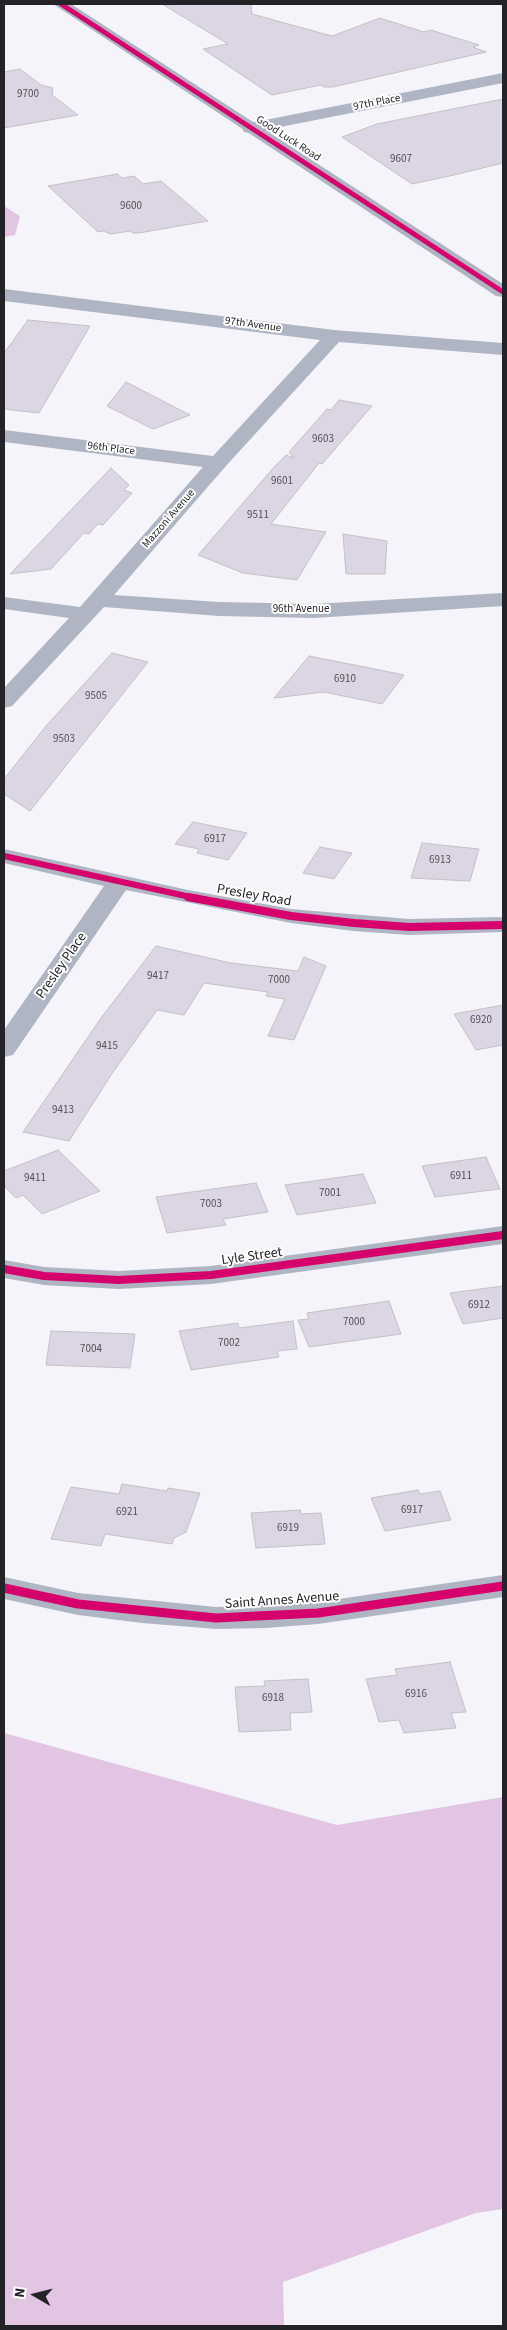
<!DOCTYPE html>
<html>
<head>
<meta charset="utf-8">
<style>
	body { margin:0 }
	#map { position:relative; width:507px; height:2330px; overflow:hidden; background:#f4f4fa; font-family:"Source Sans 3",sans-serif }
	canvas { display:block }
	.frame { position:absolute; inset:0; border:5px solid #232328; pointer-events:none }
	.north { position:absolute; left:10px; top:2270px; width:50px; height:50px; -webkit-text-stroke:4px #fff; paint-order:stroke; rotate:278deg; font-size:14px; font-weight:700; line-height:20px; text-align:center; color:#232328 }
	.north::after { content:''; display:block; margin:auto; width:18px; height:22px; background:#232328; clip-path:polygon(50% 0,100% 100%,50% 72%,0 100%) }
</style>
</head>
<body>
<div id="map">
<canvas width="507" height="2330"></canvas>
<div class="frame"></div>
<div class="north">N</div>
</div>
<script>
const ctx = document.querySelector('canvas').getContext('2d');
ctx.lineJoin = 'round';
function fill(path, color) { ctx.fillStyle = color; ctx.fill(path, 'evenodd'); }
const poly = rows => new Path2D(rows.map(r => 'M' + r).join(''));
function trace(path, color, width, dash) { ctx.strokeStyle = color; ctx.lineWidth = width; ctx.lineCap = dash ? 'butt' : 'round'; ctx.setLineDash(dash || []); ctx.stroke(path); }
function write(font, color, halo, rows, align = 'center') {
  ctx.font = font + ' "Source Sans 3",sans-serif'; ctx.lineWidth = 4; ctx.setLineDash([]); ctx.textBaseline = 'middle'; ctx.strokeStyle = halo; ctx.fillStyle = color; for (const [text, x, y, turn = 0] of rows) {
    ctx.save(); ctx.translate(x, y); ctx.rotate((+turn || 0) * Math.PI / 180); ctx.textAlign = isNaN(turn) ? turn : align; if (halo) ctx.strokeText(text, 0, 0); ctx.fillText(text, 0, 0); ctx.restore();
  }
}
const forest = poly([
	[4,206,20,216,15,235,4,237],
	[4,1733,337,1825,503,1797,503,2209,476,2213,283,2282,284,2326,4,2326]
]);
const building = poly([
	[162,4,251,4,252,14,332,36,380,18,424,32,431,30,479,45,473,47,486,52,333,87,324,87,321,85,272,95,203,49,228,44,162,4],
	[20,69,41,85,53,88,52,95,78,115,4,128,4,72,20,69],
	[503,99,503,163,454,175,412,184,342,137,377,124,503,99],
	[117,174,122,178,134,176,143,184,161,181,208,221,139,233,133,233,130,231,111,234,103,231,98,232,48,186,117,174],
	[28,320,90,326,39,413,4,409,4,353,28,320],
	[126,382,190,415,153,429,107,406,126,382],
	[339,400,372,406,322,464,319,463,271,524,326,532,297,580,243,573,198,555,275,466,286,455,294,458,289,452,327,409,331,410,339,400],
	[111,468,129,485,124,490,132,493,103,525,98,524,89,534,84,533,51,569,10,574,111,468],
	[343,534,387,541,385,574,346,574,343,534],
	[112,653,148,662,30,811,4,794,4,779,46,726,112,653],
	[309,656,380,670,404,675,382,704,324,692,274,698,309,656],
	[193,822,247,833,228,860,197,853,199,849,175,844,193,822],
	[422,843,479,849,470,881,411,878,422,843],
	[320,847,352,853,334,879,303,873,320,847],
	[156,946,231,963,298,971,304,957,326,966,294,1040,268,1036,285,999,266,996,268,992,204,983,184,1015,157,1010,111,1075,69,1141,23,1132,101,1018,156,946],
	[503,1005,503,1045,476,1050,454,1014,503,1005],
	[58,1150,100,1191,42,1214,23,1195,16,1198,4,1186,4,1171,58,1150],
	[486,1157,500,1189,435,1197,422,1166,486,1157],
	[363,1174,376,1203,297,1215,285,1185,363,1174],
	[256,1183,268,1212,223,1219,226,1225,167,1233,156,1197,256,1183],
	[503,1286,503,1318,463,1324,450,1293,503,1286],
	[389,1301,401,1334,309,1347,298,1320,309,1319,307,1313,389,1301],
	[293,1321,297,1349,277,1351,279,1357,191,1370,179,1331,238,1323,239,1328,293,1321],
	[51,1331,135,1334,130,1368,46,1365,51,1331],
	[122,1484,167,1491,168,1488,200,1493,186,1532,174,1538,172,1544,105,1534,101,1546,51,1539,71,1487,119,1494,122,1484],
	[418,1490,420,1494,440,1491,451,1520,385,1531,371,1498,418,1490],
	[300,1510,301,1514,321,1513,325,1544,256,1548,251,1513,300,1510],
	[450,1662,466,1712,451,1713,456,1728,404,1733,399,1720,379,1722,366,1679,397,1675,395,1669,450,1662],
	[308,1679,312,1712,290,1713,291,1730,239,1732,235,1687,265,1686,264,1681,308,1679]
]);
const minor = poly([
	[503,73,503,83,250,133,244,132,242,128,244,124,250,123,503,73],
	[4,289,334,330,503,343,503,355,339,342,225,467,114,595,219,602,314,604,503,593,503,606,314,618,219,616,104,607,12,706,4,708,4,688,69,618,4,609,4,597,80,607,203,467,4,442,4,430,213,456,320,340,4,301,4,289],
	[4,849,188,890,291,909,409,919,503,917,503,932,409,935,354,931,291,923,126,890,13,1055,4,1057,4,1030,104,886,4,863,4,849],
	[503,1226,503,1244,211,1284,119,1289,44,1285,4,1278,4,1260,44,1267,119,1271,211,1266,503,1226],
	[503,1575,503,1597,318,1624,265,1628,216,1629,142,1623,78,1615,4,1599,4,1577,78,1593,216,1607,318,1602,503,1575]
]);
const secondary = poly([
	[53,4,71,4,503,284,503,297,496,296,53,4]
]);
const cyclewayFar3 = poly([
	[61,4,503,292]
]);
const cyclewayFar2 = poly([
	[4,856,195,898]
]);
const cyclewayFar1 = poly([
	[188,897,291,916,354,923,409,927,503,925],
	[4,1269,44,1276,119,1280,211,1275,503,1235]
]);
const cycleway = poly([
	[4,1588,78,1604,216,1618,318,1613,503,1586]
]);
const numberNames = [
	["9700",28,95],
	["9607",401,160],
	["9600",131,207],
	["9603",323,440],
	["9601",282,482],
	["9511",258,516],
	["6910",345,680],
	["9505",96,697],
	["9503",64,740],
	["6917",215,840],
	["6913",440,861],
	["9417",158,977],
	["7000",279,981],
	["6920",481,1021],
	["9415",107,1047],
	["9413",63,1111],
	["6911",461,1177],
	["9411",35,1179],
	["7001",330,1194],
	["7003",211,1205],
	["6912",479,1306],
	["7000",354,1323],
	["7002",229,1344],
	["7004",91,1350],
	["6917",412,1511],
	["6921",127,1513],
	["6919",288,1529],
	["6916",416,1695],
	["6918",273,1699]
];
const farStreetnames = [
	["97th Place",377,103,-11],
	["Good Luck Road",288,139,33],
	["97th Avenue",253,325,8],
	["96th Place",111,449,7],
	["Mazzoni Avenue",169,519,-49],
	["96th Avenue",301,610]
];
const streetNames = [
	["Presley Road",254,896,10],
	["Presley Place",62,966,-55],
	["Lyle Street",252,1257,-8],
	["Saint Annes Avenue",282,1601,-4]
];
fill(forest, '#e2c5e3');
fill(building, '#dbd5e4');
trace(building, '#c2c1c6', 1);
fill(minor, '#afb5c2');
fill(secondary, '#aeb4c2');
trace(cyclewayFar3, '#d6006c', 5);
trace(cyclewayFar2, '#d6006c', 6);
trace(cyclewayFar1, '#d6006c', 8);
trace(cycleway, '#d6006c', 9);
write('11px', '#515057', null, numberNames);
write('11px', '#232328', '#fff', farStreetnames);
write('14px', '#232328', '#fff', streetNames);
</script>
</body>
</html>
